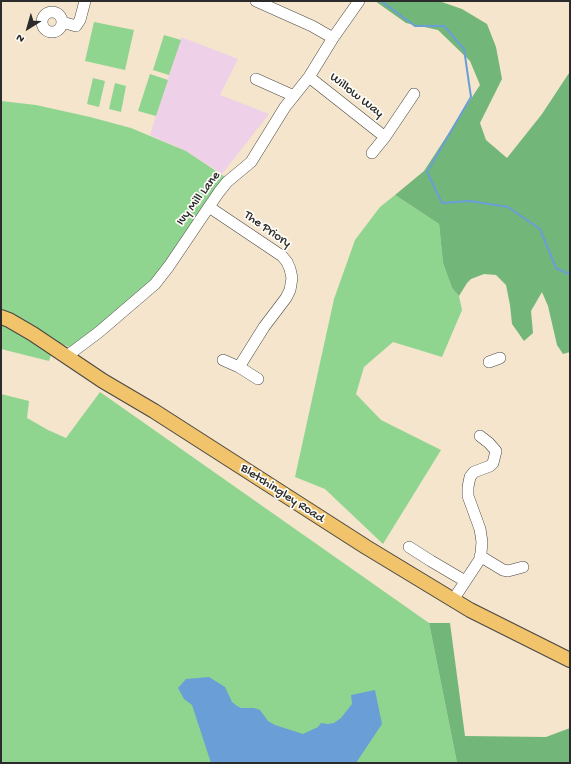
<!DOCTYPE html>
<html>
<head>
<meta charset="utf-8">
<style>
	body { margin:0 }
	#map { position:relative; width:571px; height:764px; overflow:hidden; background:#f4e5cc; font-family:"Gochi Hand",sans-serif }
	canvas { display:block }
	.frame { position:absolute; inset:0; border:2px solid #2b2b2b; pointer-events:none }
	.north { position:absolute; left:8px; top:8px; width:40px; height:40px; -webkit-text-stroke:3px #fdfcf7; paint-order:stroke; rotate:217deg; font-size:11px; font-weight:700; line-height:16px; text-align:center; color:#2b2b2b }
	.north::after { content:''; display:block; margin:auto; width:14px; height:18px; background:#2b2b2b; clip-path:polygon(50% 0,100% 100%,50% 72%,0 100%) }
</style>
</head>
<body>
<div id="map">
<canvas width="571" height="764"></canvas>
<div class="frame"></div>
<div class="north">N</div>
</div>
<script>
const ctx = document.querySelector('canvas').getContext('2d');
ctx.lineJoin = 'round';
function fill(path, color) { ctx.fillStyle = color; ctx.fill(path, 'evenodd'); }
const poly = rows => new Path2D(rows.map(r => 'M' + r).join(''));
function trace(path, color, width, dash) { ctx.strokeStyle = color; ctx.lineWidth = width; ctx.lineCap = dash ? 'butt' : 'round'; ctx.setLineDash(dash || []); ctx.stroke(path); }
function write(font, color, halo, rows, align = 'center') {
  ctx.font = font + ' "Gochi Hand",sans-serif'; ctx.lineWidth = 3.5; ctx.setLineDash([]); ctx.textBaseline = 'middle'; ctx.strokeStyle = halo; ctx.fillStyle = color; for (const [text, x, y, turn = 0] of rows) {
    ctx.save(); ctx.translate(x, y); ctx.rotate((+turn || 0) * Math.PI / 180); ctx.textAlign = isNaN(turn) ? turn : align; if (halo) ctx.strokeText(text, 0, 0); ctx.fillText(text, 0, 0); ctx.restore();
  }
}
const built = poly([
	[181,37,238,59,220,95,269,114,222,174,186,151,150,135]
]);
const green = poly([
	[94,22,134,30,125,70,85,61],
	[164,35,181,40,169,75,153,70],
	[150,74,168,80,156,116,138,111],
	[93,78,105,81,99,107,87,104],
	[115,83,126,86,121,112,109,109],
	[1,101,36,105,90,117,131,128,186,151,228,179,158,276,78,344,69,347,57,342,1,311],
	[395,195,439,224,443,263,452,288,459,296,462,310,442,357,393,342,364,367,356,394,381,420,441,450,383,544,325,489,295,477,334,299,355,240,380,207],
	[1,321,52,352,49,361,1,349],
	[100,392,429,623,457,763,1,763,1,394,29,401,27,418,48,430,66,438]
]);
const forest = poly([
	[375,1,439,1,462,9,487,24,496,47,502,79,480,123,486,140,507,158,542,114,569,73,570,352,563,354,557,345,548,306,542,292,531,311,533,333,524,341,512,324,510,305,506,285,496,275,484,274,471,279,467,283,459,296,452,288,443,263,439,224,395,195,424,171,480,85,470,61,438,30,406,23],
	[429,623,450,623,465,736,546,737,570,728,570,763,457,763]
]);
const water = poly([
	[209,677,225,687,232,702,237,706,241,708,254,708,260,710,268,721,275,725,303,734,318,727,321,723,328,724,334,723,341,718,352,704,351,695,375,690,382,724,356,763,211,763,192,705,184,699,178,688,186,679]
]);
const stream = poly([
	[381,1,415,26,444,26,464,49,471,97,427,172,442,203,470,201,508,207,540,229,556,268,569,274,570,274]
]);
const minor = poly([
	[256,1,312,26,333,38],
	'42 22a10 10 0 1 1 20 0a10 10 0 1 1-20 0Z',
	[62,22,76,26,80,20,85,1],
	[309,77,385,137],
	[256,79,294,96],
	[372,153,385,137,414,94],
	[209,207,282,256,287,262,290,269,292,278,290,290,286,298,264,327,239,367,223,360],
	[69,357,71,353,99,332,155,284,169,266,219,192,227,182,251,162,285,107,309,77,333,38,359,1],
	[489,362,500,358],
	[239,367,258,379],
	[409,547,431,561,465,581],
	[480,556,503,570,508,571,523,567],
	[453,600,480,559,481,553,482,542,480,529,468,496,468,487,470,477,474,472,490,466,493,463,496,451,489,443,480,436]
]);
const major = poly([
	[1,317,9,320,33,334,103,381,154,411,366,547,470,610,570,660]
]);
const streetNames = [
	["Willow Way",356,96,38],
	["Ivy Mill Lane",199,199,-53],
	["The Priory",267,230,35],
	["Bletchingley Road",282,494,33]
];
fill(built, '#eed0e8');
fill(green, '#8fd58f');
fill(forest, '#73b67a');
fill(water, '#699fd6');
trace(stream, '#699fd6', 2);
trace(minor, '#494743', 12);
trace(major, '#494743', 16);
trace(minor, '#fff', 11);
trace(major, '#f1c36a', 14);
write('13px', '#2b2b2b', '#fdfcf7', streetNames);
</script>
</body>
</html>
